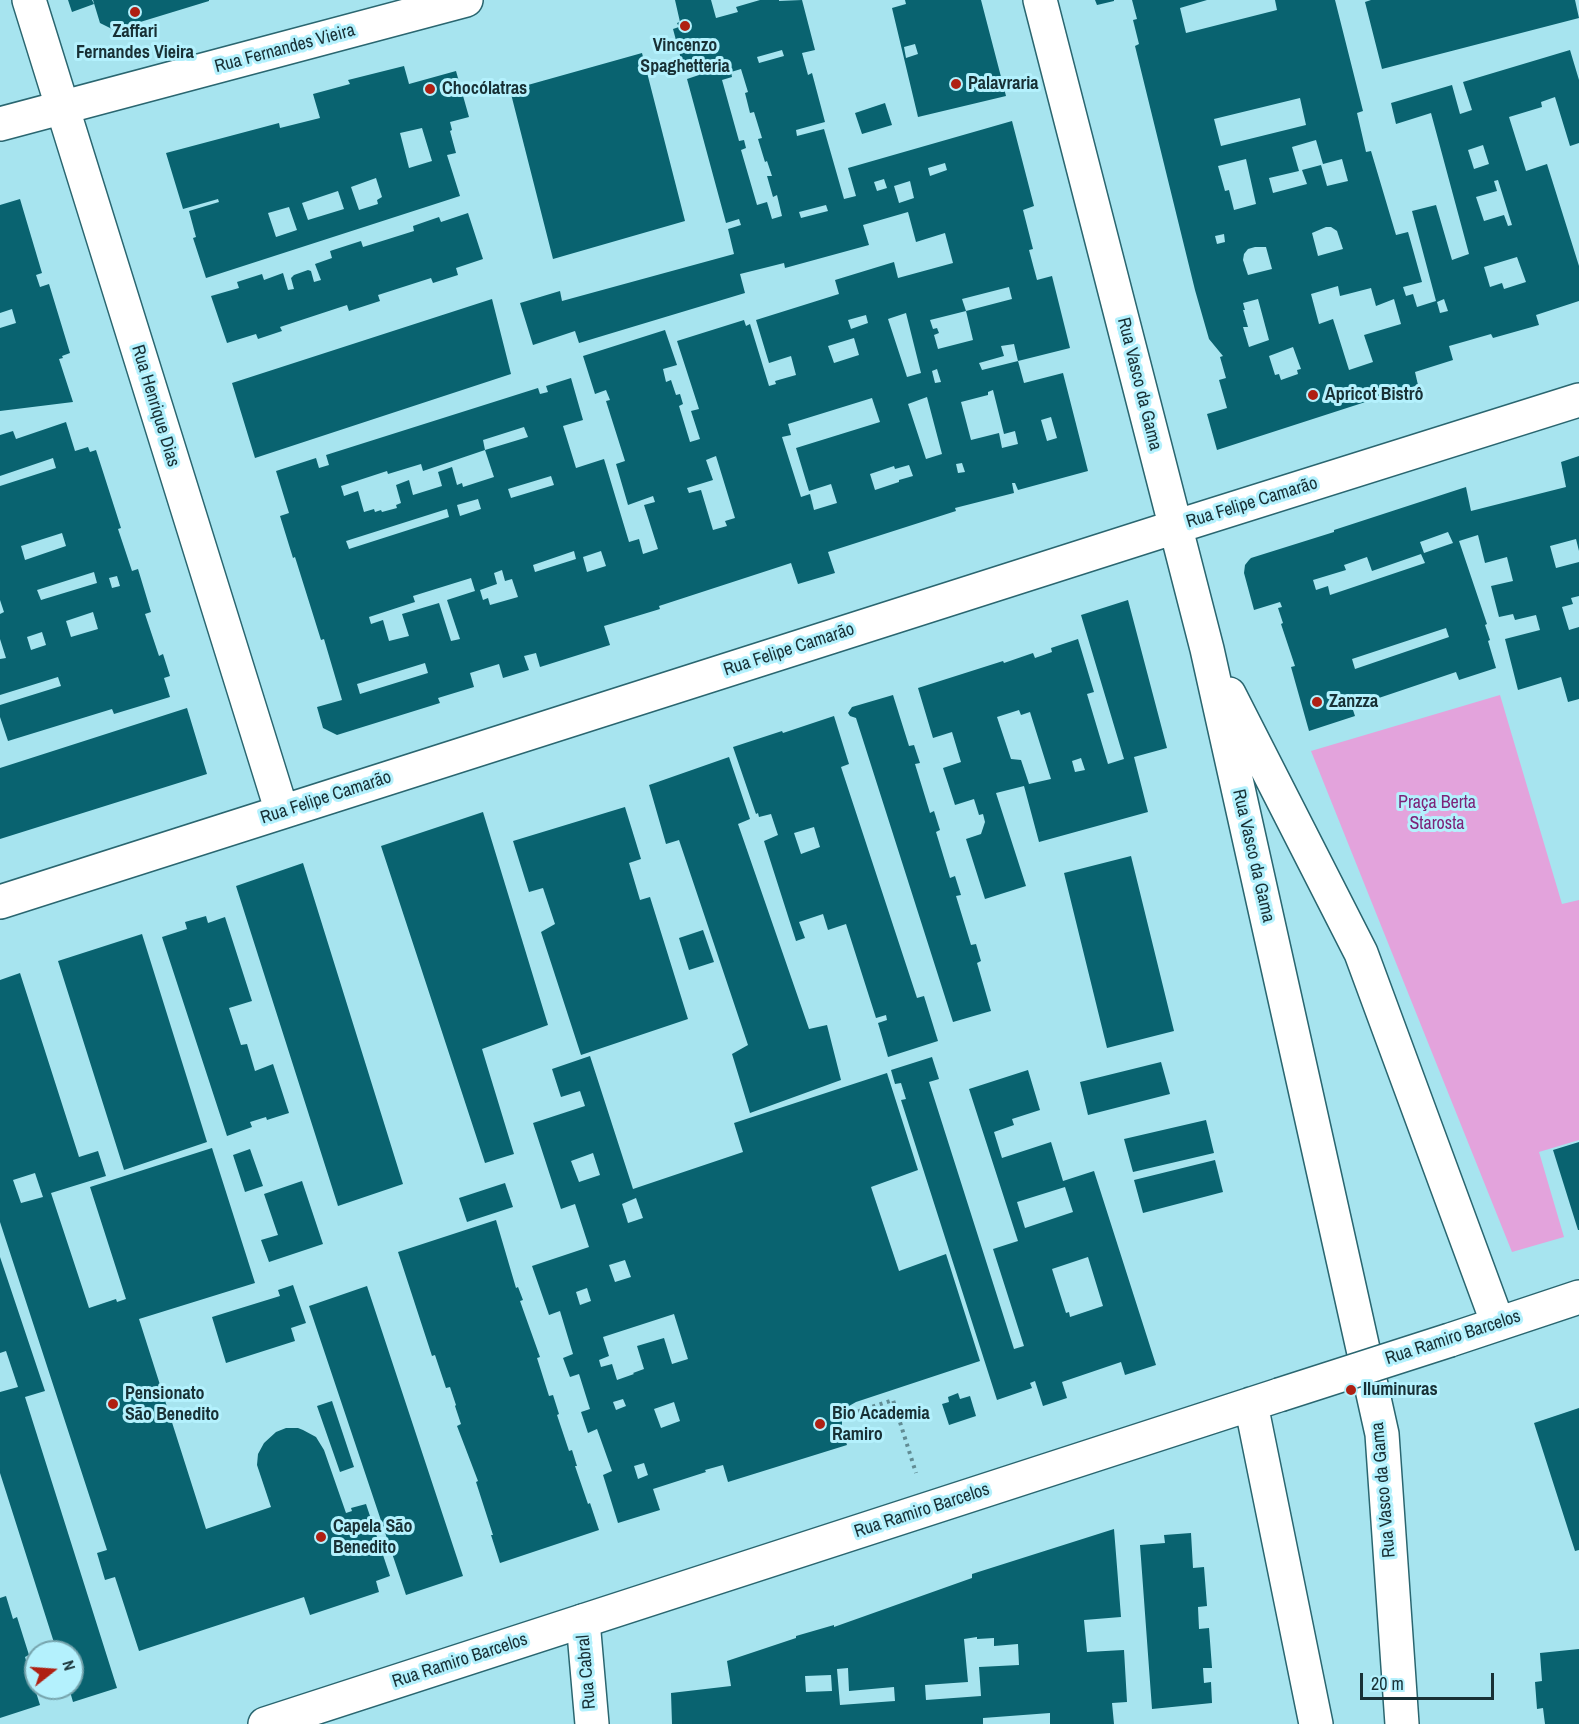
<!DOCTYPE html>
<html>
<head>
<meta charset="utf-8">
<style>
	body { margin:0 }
	#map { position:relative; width:1579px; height:1724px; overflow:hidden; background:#a7e4ef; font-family:"Archivo Narrow",sans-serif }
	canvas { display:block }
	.north { position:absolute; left:24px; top:1640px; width:60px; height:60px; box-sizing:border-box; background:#b4f1fd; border:2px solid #76a4ad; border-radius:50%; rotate:73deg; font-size:16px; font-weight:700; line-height:24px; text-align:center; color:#183035 }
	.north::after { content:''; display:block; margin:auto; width:21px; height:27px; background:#af2013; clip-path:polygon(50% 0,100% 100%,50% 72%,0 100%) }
	.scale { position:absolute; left:1360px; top:1673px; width:134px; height:27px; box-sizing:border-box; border:3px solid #183035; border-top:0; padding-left:8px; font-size:18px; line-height:21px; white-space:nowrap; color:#183035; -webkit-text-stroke:4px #b4f1fd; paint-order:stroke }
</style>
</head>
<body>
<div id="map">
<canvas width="1579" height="1724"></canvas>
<div class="north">N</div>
<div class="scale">20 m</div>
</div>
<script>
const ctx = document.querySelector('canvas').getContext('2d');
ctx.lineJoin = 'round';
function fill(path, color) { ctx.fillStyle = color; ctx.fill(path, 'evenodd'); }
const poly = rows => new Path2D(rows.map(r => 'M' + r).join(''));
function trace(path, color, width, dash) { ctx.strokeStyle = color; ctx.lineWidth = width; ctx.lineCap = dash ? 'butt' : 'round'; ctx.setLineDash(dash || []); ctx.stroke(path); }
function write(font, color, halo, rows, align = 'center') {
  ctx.font = font + ' "Archivo Narrow",sans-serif'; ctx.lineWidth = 6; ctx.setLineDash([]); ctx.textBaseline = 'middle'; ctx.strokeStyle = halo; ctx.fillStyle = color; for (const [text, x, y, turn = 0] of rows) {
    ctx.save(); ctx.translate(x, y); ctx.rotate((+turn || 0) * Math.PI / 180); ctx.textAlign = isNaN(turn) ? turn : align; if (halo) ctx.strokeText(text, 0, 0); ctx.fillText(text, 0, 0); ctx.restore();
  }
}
const green = poly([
	[1500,695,1562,904,1579,900,1579,1140,1539,1152,1564,1237,1512,1252,1311,751]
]);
const building = poly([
	[68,0,92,0,94,4,72,12],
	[93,0,209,0,209,1,114,30,100,23],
	[675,0,711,0,716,18,738,12,736,7,760,0,779,0,779,1,802,0,815,50,802,53,808,75,812,73,825,122,796,130,797,136,824,129,844,199,856,196,848,168,1012,121,1034,206,1023,210,1033,249,1029,250,1037,280,1052,276,1070,348,1018,361,1014,344,1001,346,1004,356,979,363,982,370,1018,361,1024,383,1063,373,1088,471,1018,490,1015,483,1012,483,1014,493,955,508,956,511,828,552,835,573,798,584,791,563,659,606,660,609,604,626,610,645,540,667,536,653,524,656,529,670,503,678,499,664,470,673,474,687,438,698,440,703,337,735,323,728,317,707,342,700,324,639,321,640,295,557,293,558,280,516,289,513,276,471,316,458,319,468,329,465,326,455,538,388,540,394,548,392,546,386,571,378,583,420,563,426,576,468,604,459,629,542,639,539,643,554,658,549,644,505,655,502,653,496,628,505,616,464,625,461,606,401,610,400,606,390,595,394,583,356,665,330,677,365,663,369,666,382,671,380,676,395,680,394,683,404,679,406,690,442,700,439,691,411,699,409,677,341,744,320,746,326,750,324,769,386,776,384,775,381,796,375,791,356,769,363,756,320,839,294,835,280,894,262,898,278,953,263,945,233,916,242,908,212,863,225,869,245,785,268,784,263,740,274,745,293,579,343,575,331,533,345,520,303,560,291,562,301,734,254,728,229,741,225,739,219,726,223,687,79,699,75,699,71,685,74,673,29,679,27,677,23,680,22],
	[782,50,784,56,759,63,757,57],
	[741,69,748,92,745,93,750,113,754,112,762,138,758,139,765,162,767,161,772,176,767,176,773,197,777,195,782,216,772,219,767,202,757,205,741,150,746,148,744,140,739,141,722,80,732,77,731,72],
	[945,163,947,170,930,176,928,168],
	[884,179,887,188,877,191,874,182],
	[910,181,914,198,899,203,894,186],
	[826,205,828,211,801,218,799,212],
	[1009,287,1012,299,966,311,973,340,938,349,934,335,939,333,937,328,933,329,930,320,966,311,962,299],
	[906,313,921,373,907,377,888,319],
	[866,315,868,323,851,329,848,320],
	[854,338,859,355,834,363,828,346],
	[937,369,941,382,935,383,932,371],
	[993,390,1004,434,1015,431,1018,444,1002,448,999,433,971,440,961,402,988,395,988,392],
	[927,397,942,454,926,459,908,404],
	[872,398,880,422,796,448,809,491,831,484,837,503,814,510,810,494,801,497,782,437,791,435,788,424],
	[1051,417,1057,438,1047,441,1041,420],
	[524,427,528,437,485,450,483,440],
	[485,450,494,477,463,487,462,483,457,485,452,467,438,472,442,486,413,495,409,480,396,485,401,503,396,505,397,508,382,512,381,510,375,512,374,509,364,512,358,491,344,496,341,486,387,471,388,474,421,464,423,471],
	[716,456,735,518,725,521,727,526,713,530,701,490,689,493,687,488,713,480,706,460],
	[962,463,965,472,958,473,956,464],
	[909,465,913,476,899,480,899,482,875,490,870,474,894,466,895,469],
	[551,476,554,485,511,498,508,489],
	[478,499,481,509,460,516,457,505],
	[447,509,449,517,349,549,346,541],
	[574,551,576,559,535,572,533,565],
	[601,551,606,566,587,572,583,557],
	[502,570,505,581,512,579,518,597,490,605,488,598,483,600,480,590,497,584,494,573],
	[471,578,475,591,447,600,460,639,451,641,439,603,402,614,409,636,389,641,383,620,371,624,369,617,415,602,413,596],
	[425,663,428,673,360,694,357,684],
	[905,0,981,0,1006,96,918,117,892,8,906,4],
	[915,44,918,54,906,58,904,47],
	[1095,0,1114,0,1114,1,1097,5],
	[1132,0,1207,0,1180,8,1186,33,1277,10,1275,0,1335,0,1363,111,1357,113,1366,152,1371,151,1396,235,1408,232,1422,282,1403,287,1406,296,1413,294,1417,307,1436,301,1412,211,1436,205,1452,260,1469,254,1431,113,1396,124,1391,103,1452,85,1460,114,1472,110,1463,82,1570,50,1579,80,1579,143,1570,146,1555,97,1541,102,1542,107,1509,117,1526,171,1547,164,1579,266,1579,301,1536,315,1539,325,1493,338,1491,334,1449,346,1453,360,1415,372,1418,385,1217,450,1207,414,1227,408,1219,380,1226,378,1220,357,1223,356,1209,339,1195,290,1135,46,1139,44,1133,20,1137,19],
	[1300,98,1306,125,1221,146,1214,119],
	[1316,140,1323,164,1342,159,1348,181,1327,186,1321,165,1302,170,1307,184,1273,193,1269,178,1299,171,1292,147],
	[1483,145,1489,164,1474,169,1468,150],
	[1246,159,1256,204,1234,210,1229,190,1225,191,1218,166],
	[1498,180,1512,225,1508,226,1504,215,1484,221,1476,197,1497,191,1494,181],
	[1326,227,1331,227,1337,231,1343,249,1318,256,1312,233],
	[1224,234,1225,242,1217,244,1215,236],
	[1255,247,1266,247,1272,269,1248,275,1243,260,1244,254,1248,249],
	[1517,257,1526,282,1504,289,1502,283,1490,287,1484,267],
	[1338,286,1340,296,1371,288,1376,306,1394,299,1401,324,1364,335,1373,362,1349,370,1333,319,1319,324,1311,294],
	[1258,299,1269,340,1249,347,1243,327,1248,327,1243,310,1245,310,1243,303],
	[1444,299,1448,311,1440,313,1437,302],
	[1293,347,1301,369,1297,370,1298,374,1281,380,1279,374,1275,375,1269,356],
	[1371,0,1575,0,1579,18,1382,69,1365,2],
	[642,53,685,221,553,259,510,90],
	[404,66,409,84,456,71,469,117,450,122,452,130,450,131,456,153,447,155,460,196,206,278,193,238,196,237,189,211,219,202,218,199,183,209,166,153,279,123,280,128,320,118,313,94,350,84,348,80],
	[422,128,432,161,409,168,400,133],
	[376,178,382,197,377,200,378,204,359,210,351,187],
	[338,191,344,209,308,220,302,203],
	[289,207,297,230,276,237,268,213],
	[885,103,892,125,862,134,855,113],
	[20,199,42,273,36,275,40,287,49,284,70,353,62,356,63,358,59,359,73,402,0,411,0,328,16,323,12,309,0,313,0,205],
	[468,213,483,259,456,268,458,275,433,283,431,278,378,295,380,301,349,311,347,305,280,327,282,331,258,339,256,334,227,343,211,296,239,288,237,282,262,274,264,280,283,273,288,290,294,289,291,278,294,275,308,270,311,271,314,282,321,280,315,264,332,258,330,251,361,241,363,247,414,231,413,226,439,217,441,222],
	[492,299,511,374,255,458,232,383],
	[66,422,75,451,88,447,90,452,96,450,121,528,118,529,132,571,138,569,151,612,145,614,159,656,163,654,170,676,164,678,170,697,114,714,112,709,8,741,0,717,0,705,61,686,58,677,0,695,0,659,6,658,0,639,0,614,4,612,0,600,0,486,56,468,53,458,0,476,0,435,13,431,16,439],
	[62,533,66,546,25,560,21,546],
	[94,572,97,583,41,600,37,590],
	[117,576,120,586,112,588,109,578],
	[93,612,98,629,71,637,66,621],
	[42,632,46,645,31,650,27,637],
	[1579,456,1579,551,1576,539,1550,546,1556,568,1579,562,1579,596,1571,598,1573,604,1562,607,1569,630,1579,627,1579,699,1568,702,1561,677,1518,690,1505,639,1540,630,1536,615,1515,620,1513,614,1499,617,1491,586,1513,581,1507,557,1485,563,1478,535,1459,541,1487,624,1485,625,1490,640,1488,641,1496,668,1459,680,1456,672,1352,707,1355,716,1309,731,1291,667,1295,666,1281,624,1283,623,1278,608,1282,607,1280,602,1254,610,1244,573,1245,565,1249,560,1251,558,1334,532,1334,530,1466,487,1471,511,1566,487,1561,462],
	[1448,532,1453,543,1424,553,1420,542],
	[1421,554,1425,563,1330,595,1328,586,1316,590,1313,580,1346,570,1344,565,1367,557,1372,571],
	[1446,628,1449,637,1355,669,1352,659],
	[1128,600,1167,748,1134,757,1148,812,1039,842,1024,786,996,793,1026,886,985,899,966,839,981,834,985,822,983,814,979,815,974,799,955,805,943,768,961,762,952,732,933,738,918,688,1003,661,1004,663,1033,653,1035,658,1052,652,1051,648,1078,639,1094,692,1087,694,1108,764,1124,759,1081,615],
	[1019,710,1021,715,1030,712,1051,779,1029,784,1021,760,1011,759,997,717],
	[1081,758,1085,770,1075,772,1072,761],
	[893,695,909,746,914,745,920,763,915,764,930,813,934,811,940,830,936,832,950,878,955,876,961,895,956,896,971,945,976,944,981,961,977,963,991,1011,953,1022,856,718,850,716,848,713,852,707],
	[187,708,207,774,0,839,0,768],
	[834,716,849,764,841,767,917,998,924,996,938,1041,888,1057,878,1023,887,1020,886,1015,876,1018,846,924,828,930,823,914,799,922,805,938,796,941,764,841,778,835,771,814,759,817,758,813,756,814,733,747,782,731,783,733],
	[814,827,820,847,801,854,794,833],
	[729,757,750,819,738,824,809,1029,827,1025,841,1080,750,1113,732,1054,748,1045,679,840,666,844,649,785],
	[625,807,641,859,629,863,640,900,650,897,688,1019,581,1055,541,932,555,924,543,888,529,892,513,841],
	[483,812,548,1025,482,1049,514,1154,485,1163,381,846],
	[1131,856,1174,1031,1107,1048,1064,873],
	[303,863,403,1184,338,1206,236,886],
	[206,916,208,923,225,917,252,1001,229,1008,241,1045,247,1044,255,1071,273,1064,289,1113,267,1120,266,1117,250,1122,252,1127,227,1136,162,937,187,929,185,922],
	[703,930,714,962,689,970,679,938],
	[142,934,207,1142,124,1170,58,961],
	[20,973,79,1157,98,1151,106,1176,51,1193,89,1308,116,1299,117,1302,126,1299,90,1187,212,1148,255,1283,139,1319,206,1529,271,1507,257,1465,258,1454,264,1443,276,1432,286,1428,298,1428,303,1430,316,1437,324,1450,346,1513,352,1511,351,1508,366,1504,390,1576,376,1581,379,1592,310,1615,304,1597,139,1651,115,1577,105,1580,97,1553,107,1550,0,1222,0,980],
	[35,1173,43,1197,21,1203,13,1180],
	[590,1056,633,1189,743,1152,734,1123,887,1073,918,1170,871,1187,899,1271,946,1254,980,1361,856,1402,849,1406,845,1413,842,1421,842,1430,847,1445,728,1482,723,1465,705,1470,706,1472,653,1489,660,1510,618,1523,603,1475,612,1471,597,1429,588,1433,581,1412,590,1409,579,1374,570,1377,563,1358,573,1354,560,1311,549,1315,532,1266,589,1247,575,1204,561,1209,533,1123,585,1106,580,1091,561,1097,552,1069],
	[593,1153,600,1175,579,1182,571,1161],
	[636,1198,643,1218,628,1223,622,1204],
	[625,1260,631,1277,615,1282,609,1265],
	[587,1288,591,1301,580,1305,576,1292],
	[674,1314,688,1359,672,1364,664,1338,637,1346,644,1369,633,1373,634,1374,617,1380,612,1364,601,1367,599,1360,609,1356,603,1337],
	[623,1399,626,1406,616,1410,613,1402],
	[674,1402,680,1421,661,1428,654,1409],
	[644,1463,648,1475,638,1479,634,1466],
	[932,1057,939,1079,929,1082,1014,1349,1024,1346,993,1249,1018,1241,969,1089,1028,1070,1040,1110,1012,1119,1014,1125,994,1132,1002,1158,1051,1142,1063,1181,1094,1171,1156,1365,1125,1375,1121,1362,1062,1382,1067,1398,1043,1406,1035,1381,1030,1383,1032,1388,997,1400,901,1100,906,1099,901,1083,895,1084,891,1070],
	[1065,1187,1073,1212,1025,1228,1017,1202],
	[1088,1257,1103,1306,1070,1317,1069,1312,1066,1313,1052,1269],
	[1161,1062,1170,1094,1088,1115,1080,1082],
	[1206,1120,1214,1153,1133,1172,1124,1139],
	[1579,1142,1579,1230,1578,1230,1553,1150],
	[250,1149,263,1186,245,1192,233,1155],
	[1215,1160,1223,1192,1143,1213,1134,1180],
	[302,1181,323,1244,269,1262,261,1240,278,1235,264,1194],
	[505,1183,513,1207,467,1222,459,1198],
	[496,1220,516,1288,518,1287,523,1300,520,1301,540,1357,537,1358,549,1396,553,1395,559,1414,557,1415,569,1451,572,1450,577,1466,575,1466,588,1504,590,1503,599,1530,500,1563,491,1535,493,1535,476,1482,478,1481,457,1426,461,1424,455,1406,456,1405,450,1387,446,1388,435,1355,432,1356,398,1252],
	[0,1257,45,1391,25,1397,117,1688,73,1702,69,1688,72,1688,72,1652,57,1652,0,1473,0,1392,18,1387,6,1351,0,1353],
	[293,1285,306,1323,291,1328,295,1341,226,1363,212,1317,280,1296,278,1290],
	[367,1286,463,1576,406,1595,309,1306],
	[958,1393,960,1399,970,1396,976,1416,949,1425,942,1404,949,1402,948,1397],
	[332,1401,354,1467,340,1472,317,1406],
	[1579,1408,1579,1550,1575,1551,1534,1423],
	[1114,1529,1121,1617,1084,1620,1087,1652,1124,1650,1127,1702,1112,1703,1114,1724,1050,1724,1050,1713,983,1718,983,1724,672,1724,671,1693,731,1686,727,1661,796,1638,796,1636,834,1625,834,1627,972,1578,972,1574],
	[977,1637,977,1639,994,1638,994,1646,1018,1644,1019,1665,979,1667,981,1696,926,1700,925,1685,968,1682,964,1639],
	[848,1668,849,1691,894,1687,895,1701,840,1705,837,1669],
	[831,1675,832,1691,806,1692,805,1676],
	[1191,1533,1193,1568,1204,1567,1207,1606,1198,1607,1199,1629,1209,1628,1212,1668,1203,1668,1204,1683,1211,1682,1212,1703,1152,1709,1140,1545,1165,1543,1164,1535],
	[6,1596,13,1619,17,1617,29,1655,25,1657,40,1705,0,1718,0,1598],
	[1579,1649,1579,1724,1545,1724,1543,1708,1537,1709,1535,1682,1542,1681,1540,1653]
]);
const path = poly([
	[844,1416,893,1400,916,1473]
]);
const street = poly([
	[583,1621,592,1724]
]);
const secondary = poly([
	[29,0,282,812],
	[1040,0,1207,649,1382,1434,1402,1724],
	[0,124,466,0],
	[1229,694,1361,953,1498,1324],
	[0,902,1175,527,1579,400],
	[1450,1340,1579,1297],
	[1251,1404,1316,1724],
	[265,1724,1279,1395]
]);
const secondaryBridge = poly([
	[1279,1395,1450,1340]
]);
const markers = [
	[135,12,6,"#af2013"],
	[685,26,6,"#af2013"],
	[956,84,6,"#af2013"],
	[430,89,6,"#af2013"],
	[1313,395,6,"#af2013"],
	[1317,702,6,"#af2013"],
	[1351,1390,6,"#af2013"],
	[113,1404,6,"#af2013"],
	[820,1424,6,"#af2013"],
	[321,1537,6,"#af2013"]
];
const poiNames = [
	["Zaffari",135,32,"center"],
	["Fernandes Vieira",135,53,"center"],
	["Vincenzo",685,46,"center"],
	["Spaghetteria",685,67,"center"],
	["Palavraria",968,84],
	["Chocólatras",442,89],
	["Apricot Bistrô",1325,395],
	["Zanzza",1329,702],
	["Iluminuras",1363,1390],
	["Pensionato",125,1394],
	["São Benedito",125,1415],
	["Bio Academia",832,1414],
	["Ramiro",832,1435],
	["Capela São",333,1527],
	["Benedito",333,1548]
];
const streetNames = [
	["Rua Fernandes Vieira",285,49,-15],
	["Rua Vasco da Gama",1139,384,76],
	["Rua Henrique Dias",155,406,73],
	["Rua Felipe Camarão",1252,503,-17],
	["Rua Felipe Camarão",789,650,-18],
	["Rua Felipe Camarão",326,798,-18],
	["Rua Vasco da Gama",1253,856,77],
	["Rua Ramiro Barcelos",1453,1338,-18],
	["Rua Vasco da Gama",1384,1490,-95],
	["Rua Ramiro Barcelos",922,1511,-18],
	["Rua Ramiro Barcelos",460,1661,-18],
	["Rua Cabral",587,1672,-95]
];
const parkNames = [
	["Praça Berta",1437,803],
	["Starosta",1437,824]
];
fill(green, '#e3a3dc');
fill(building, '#096370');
trace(street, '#2a6670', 36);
trace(secondary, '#2a6670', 36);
trace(path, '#618c94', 4, [3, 4.5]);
trace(street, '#fff', 33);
trace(secondary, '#fff', 33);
trace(secondaryBridge, '#2a6670', 36, []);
trace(secondaryBridge, '#fff', 33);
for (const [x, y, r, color] of markers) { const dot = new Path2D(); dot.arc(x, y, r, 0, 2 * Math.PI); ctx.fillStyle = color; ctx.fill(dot); trace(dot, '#b4f1fd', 2); }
write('bold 18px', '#183035', '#b4f1fd', poiNames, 'left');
write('18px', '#183035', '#b4f1fd', streetNames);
write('18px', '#7d2378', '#b4f1fd', parkNames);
</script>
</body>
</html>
